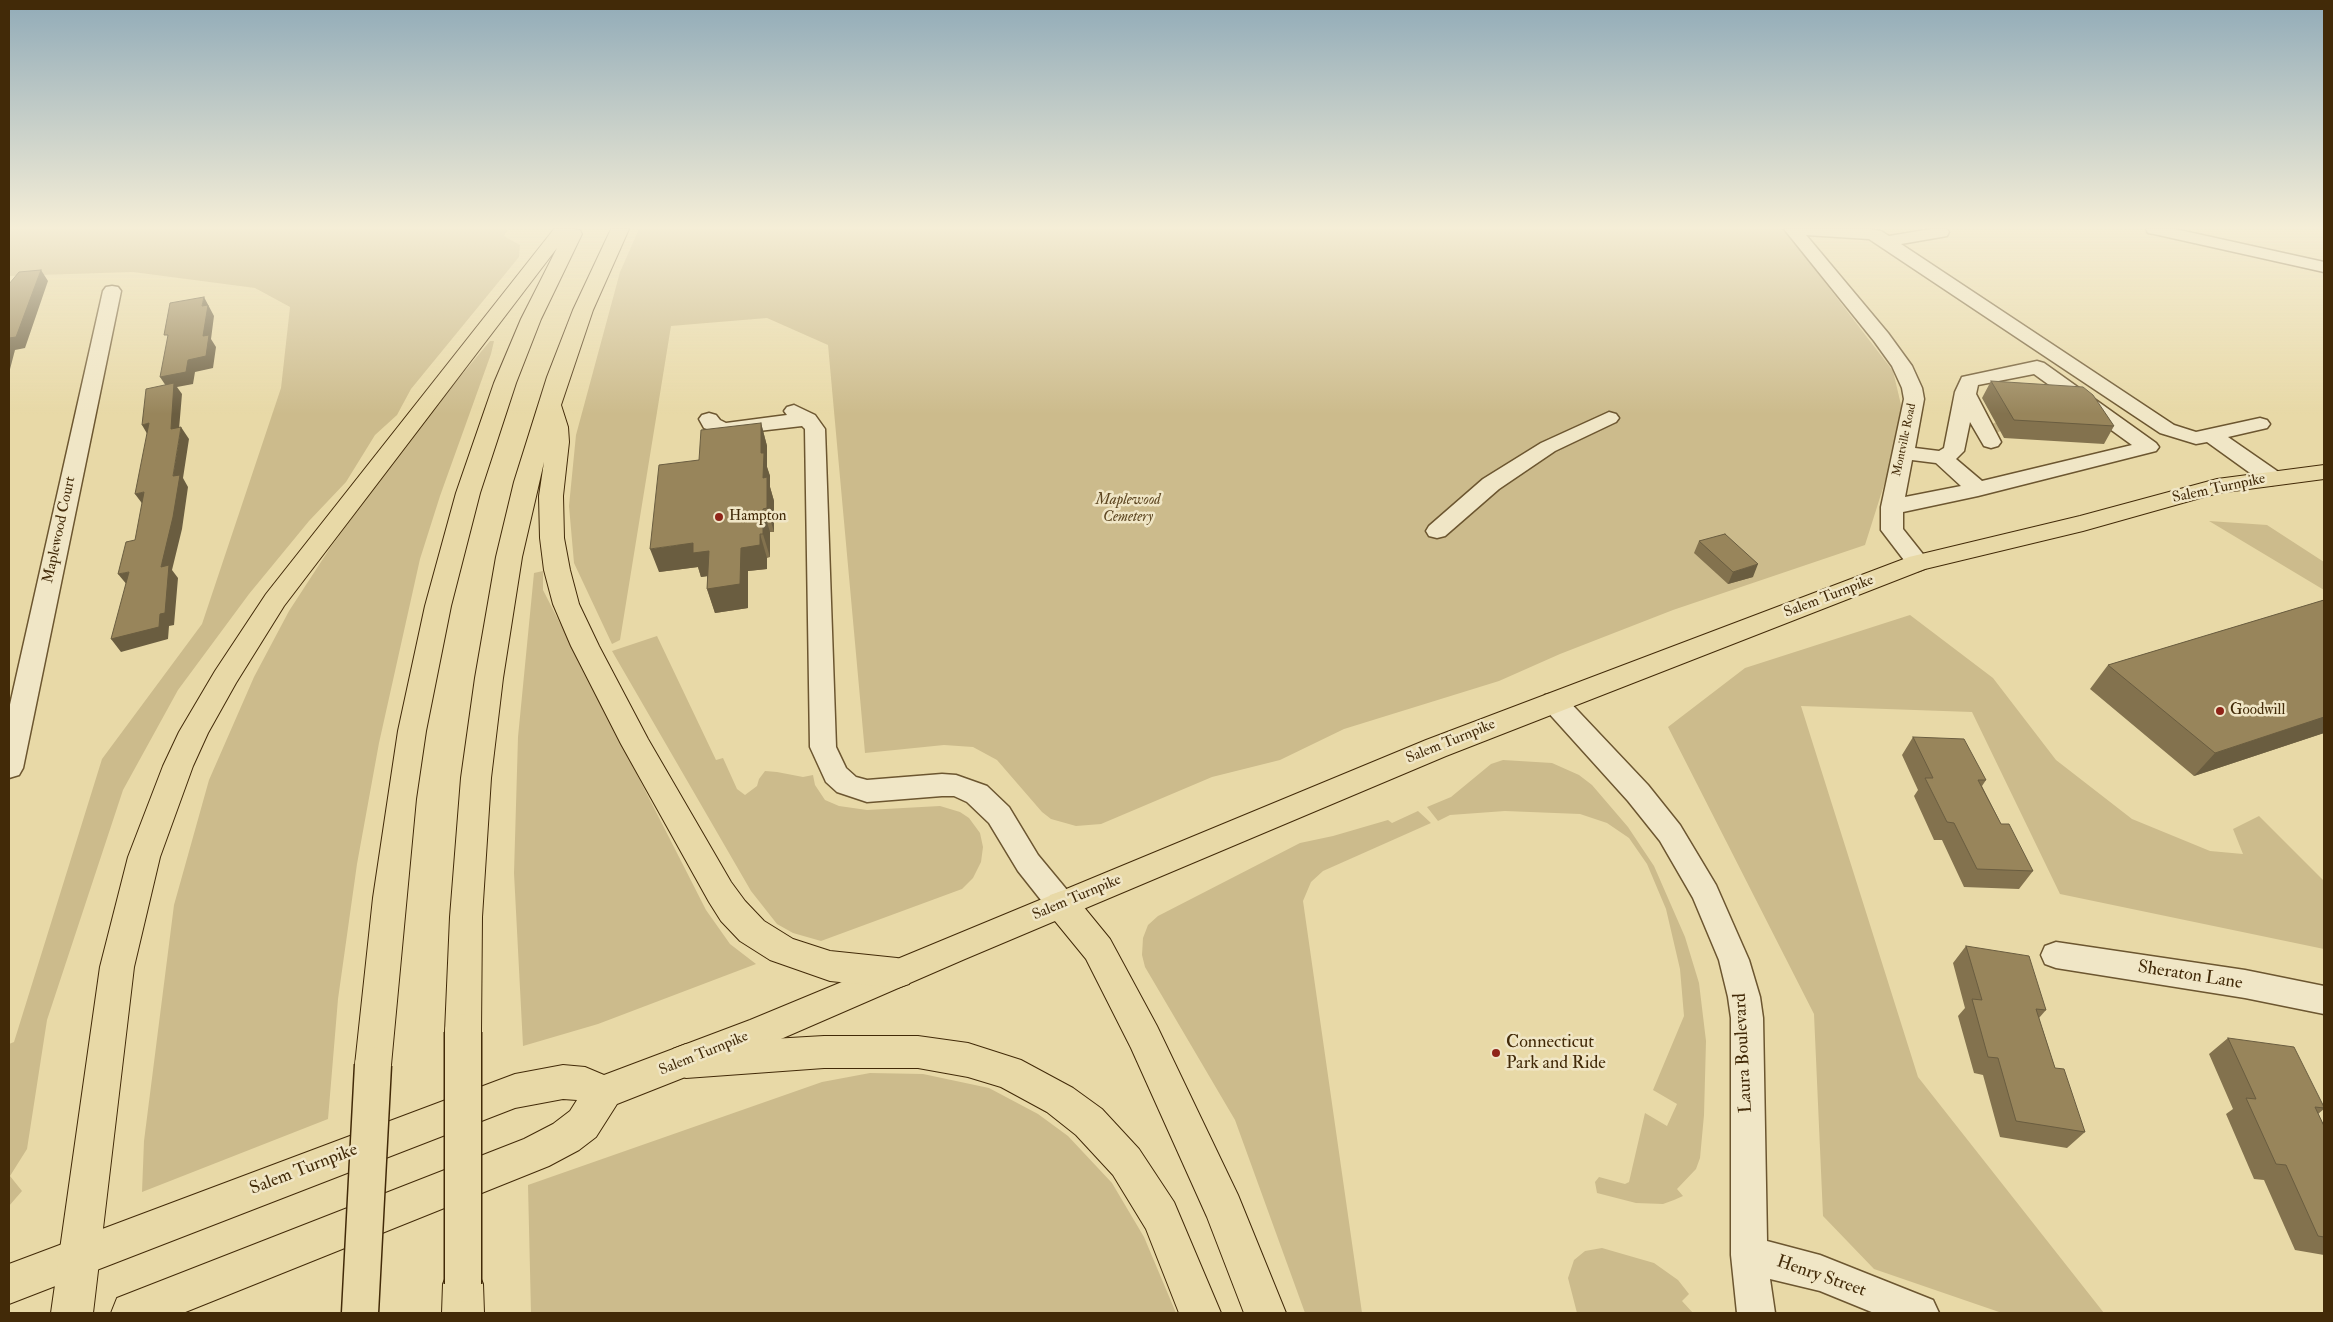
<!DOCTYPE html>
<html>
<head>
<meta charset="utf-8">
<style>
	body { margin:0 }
	#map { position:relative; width:2333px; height:1322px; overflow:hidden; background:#e8d9a7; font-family:"IM FELL Double Pica",serif }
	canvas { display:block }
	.frame { position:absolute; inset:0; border:10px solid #422a08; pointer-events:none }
</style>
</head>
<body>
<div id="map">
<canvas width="2333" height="1322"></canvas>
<div class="frame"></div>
</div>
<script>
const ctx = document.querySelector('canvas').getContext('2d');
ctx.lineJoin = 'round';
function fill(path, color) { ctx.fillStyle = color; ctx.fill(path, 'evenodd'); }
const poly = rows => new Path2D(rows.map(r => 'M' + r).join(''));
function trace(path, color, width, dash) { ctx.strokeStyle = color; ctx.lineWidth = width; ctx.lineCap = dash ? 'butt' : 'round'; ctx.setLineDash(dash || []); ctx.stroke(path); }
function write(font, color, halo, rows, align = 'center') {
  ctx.font = font + ' "IM FELL Double Pica",serif'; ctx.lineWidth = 5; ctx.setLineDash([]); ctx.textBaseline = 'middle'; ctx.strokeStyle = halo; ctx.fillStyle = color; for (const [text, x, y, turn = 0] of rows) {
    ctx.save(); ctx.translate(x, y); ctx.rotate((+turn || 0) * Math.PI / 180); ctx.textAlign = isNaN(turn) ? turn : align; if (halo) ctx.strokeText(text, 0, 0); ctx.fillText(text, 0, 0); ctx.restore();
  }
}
const green = poly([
	[9,229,508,229,504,236,520,245,519,257,411,389,397,415,375,435,346,482,309,521,249,594,178,690,123,790,47,1020,27,1149,10,1176,22,1191,9,1206,9,1044,14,1042,102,759,202,624,281,388,290,307,255,288,133,272,9,276],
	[639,229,1784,229,1893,371,1902,409,1889,469,1865,545,1673,610,1560,654,1499,681,1344,729,1280,760,1212,777,1101,824,1076,826,1051,819,1042,812,997,760,973,747,944,745,865,753,828,345,767,318,671,326,620,640,612,644,574,563,569,506,576,435,620,272],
	[490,341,494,341,491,354,440,496,420,559,379,743,357,864,338,999,328,1119,142,1192,144,1141,174,905,209,780,254,677,289,611,330,548,424,420],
	[2209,521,2267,525,2324,562,2324,590],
	[543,571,543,590,706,910,730,944,756,964,598,1024,523,1046,514,873,518,737,534,573],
	[1910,615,1993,678,2056,760,2132,819,2210,851,2243,854,2233,829,2259,816,2324,881,2324,949,2060,894,1972,712,1801,706,1918,1077,2104,1313,2002,1313,1874,1269,1823,1216,1814,1014,1668,727,1745,668],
	[657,636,716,760,723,758,737,789,745,795,757,786,759,779,765,771,777,772,803,777,813,775,815,785,825,800,839,806,867,810,940,806,960,812,969,818,980,833,983,847,981,862,973,878,962,889,821,941,793,933,777,924,751,891,612,651],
	[1503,760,1552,763,1579,775,1592,785,1628,827,1654,866,1685,937,1699,983,1706,1041,1704,1115,1700,1158,1696,1169,1677,1189,1683,1196,1674,1200,1663,1204,1636,1203,1597,1193,1595,1182,1599,1177,1625,1184,1629,1182,1645,1113,1667,1126,1677,1104,1653,1090,1684,1016,1680,969,1666,909,1647,864,1629,838,1607,823,1580,814,1505,811,1450,815,1438,821,1427,807,1451,797,1491,764],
	[1418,811,1431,823,1323,871,1311,882,1303,901,1362,1313,1305,1313,1235,1120,1145,967,1142,955,1143,938,1148,925,1158,916,1300,843,1333,836,1388,820,1392,823],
	[870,1073,923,1074,989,1088,1038,1114,1068,1136,1112,1183,1144,1237,1176,1313,531,1313,528,1185,822,1082],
	[1602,1248,1654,1263,1678,1280,1689,1294,1682,1301,1693,1313,1577,1313,1568,1278,1574,1260,1585,1251]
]);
const minorTunnel = poly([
	[1992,424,1996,433]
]);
const minor = poly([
	[1784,229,1870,229,1881,231,1889,236,1931,229,1947,229,1949,232,1947,236,1901,244,2174,425,2196,432,2260,418,2267,420,2270,424,2267,428,2228,437,2280,473,2283,478,2280,483,2272,485,2264,483,2207,442,2196,444,2160,433,1869,239,1806,235,1888,333,1912,366,1922,388,1924,399,1915,448,1939,451,1944,448,1955,392,1962,377,2037,361,2044,363,2156,443,2159,447,2156,451,1978,496,1903,512,1903,529,1930,563,1926,568,1918,571,1910,568,1881,530,1881,507,1904,399,1902,388,1892,366,1874,341,1784,229],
	[2034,374,2132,445,1982,481,1956,459,1964,451,1970,422,1984,446,1991,448,1998,446,2001,442,1976,394,1978,385,2034,374],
	[1912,460,1936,463,1961,486,1905,497,1912,460],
	[2146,229,2175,229,2324,262,2324,272,2154,234,2148,233,2146,229],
	[112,286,118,287,121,291,23,768,19,775,9,778,9,709,103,291,106,287,112,286],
	[794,405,815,415,825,429,836,747,846,768,856,777,867,780,942,774,956,775,987,786,1009,807,1038,855,1072,896,1077,905,1072,914,1062,917,1052,914,1018,871,989,823,967,802,954,796,942,796,867,802,837,792,826,782,810,747,805,429,802,426,724,435,704,428,699,419,702,415,709,413,716,415,720,420,726,423,787,415,784,411,787,407,794,405],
	[1609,412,1616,414,1619,418,1616,422,1555,451,1499,489,1445,536,1437,538,1429,536,1426,531,1429,526,1483,479,1541,443,1609,412],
	[1554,693,1563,695,1648,785,1680,825,1716,885,1749,960,1760,997,1763,1018,1767,1241,1820,1255,1933,1300,1939,1313,1874,1313,1820,1291,1770,1279,1775,1313,1737,1313,1731,1255,1731,1018,1728,997,1719,960,1693,898,1660,841,1628,801,1545,709,1541,702,1545,695,1554,693],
	[2056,942,2245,970,2324,986,2324,1014,2245,998,2056,968,2045,964,2041,955,2045,946,2056,942]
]);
const major = poly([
	[2324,465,2324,479,2218,493,2083,531,1925,569,1446,756,965,959,774,1042,617,1104,596,1137,579,1150,549,1166,183,1313,111,1313,117,1298,524,1139,553,1124,570,1111,577,1100,563,1099,515,1108,9,1304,9,1264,515,1074,563,1065,585,1067,604,1075,750,1020,1426,740,1909,557,2080,516,2217,479,2324,465]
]);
const highway = poly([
	[554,229,574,229,580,230,582,234,541,319,516,383,480,493,451,606,426,731,416,799,391,1065,386,1077,373,1082,360,1077,355,1065,373,898,398,731,425,606,456,493,494,383,521,319,557,248,284,606,236,683,208,733,193,766,160,857,134,967,93,1313,51,1313,100,967,128,857,163,766,179,732,215,671,266,594,554,229],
	[611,229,629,229,593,310,561,405,568,427,569,442,563,496,564,538,570,570,579,604,599,646,648,739,731,882,745,901,764,921,793,939,830,951,897,958,909,962,914,973,909,984,897,988,830,981,770,960,740,941,721,921,709,902,621,744,571,646,553,604,544,570,540,538,539,496,544,462,522,557,503,678,491,778,482,917,481,1032,475,1043,463,1048,451,1043,445,1032,450,917,461,778,475,678,496,557,514,482,547,377,573,310,611,229],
	[1062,891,1074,895,1110,939,1157,1026,1238,1195,1286,1313,1244,1313,1207,1217,1131,1048,1086,959,1050,915,1046,905,1050,895,1062,891],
	[824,1036,918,1036,968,1043,1021,1060,1073,1088,1102,1109,1139,1149,1174,1202,1221,1313,1179,1313,1146,1229,1113,1175,1076,1135,1047,1112,1001,1087,968,1077,918,1068,824,1068,686,1078,673,1073,668,1061,673,1049,686,1044,824,1036],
	[463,1264,477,1270,483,1284,484,1313,442,1313,443,1284,449,1270,463,1264]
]);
const highwayBridge = poly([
	[463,1032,463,1284],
	[360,1313,373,1065]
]);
const wall = poly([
	[1991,381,2114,426,2104,444,2004,438,1982,398],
	[761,423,767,446,767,467,770,476,770,487,774,501,774,532,770,532,770,557,767,558,767,569,748,571,748,608,715,613,707,589,707,576,701,577,698,567,659,572],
	[1699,541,1753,577,1728,584,1694,553],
	[2324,600,2324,733,2194,776,2090,689,2108,665],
	[1913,737,1986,780,1982,786,2001,824,2033,871,2019,889,1964,887,1942,840,1934,840,1914,796,1918,790,1902,755],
	[1966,946,2046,1010,2039,1018,2055,1068,2085,1132,2067,1148,2000,1137,1983,1075,1974,1073,1958,1016,1965,1008,1953,963],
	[2228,1038,2324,1107,2324,1109,2318,1114,2324,1126,2324,1255,2295,1250,2264,1180,2254,1179,2226,1114,2233,1109,2209,1054]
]);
const shadedWall = poly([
	[41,270,48,281,25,348,15,350,9,373,9,338],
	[204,297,214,316,211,339,216,347,213,368,195,372,193,384,177,387,182,394,178,441,171,429,168,389,160,377,188,360,203,336,202,306],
	[149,423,149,437,142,425],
	[761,423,767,446,767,467,770,476,770,487,774,501,774,532,767,508,763,478,761,453],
	[181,427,189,439,183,478,188,487,182,529,172,570,178,578,174,625,169,626,168,639,121,652,111,639,160,614,161,567,173,476],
	[144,492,144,506,135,494],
	[763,509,770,532,770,557,763,534],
	[760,534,767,558,767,569,748,571,748,608,715,613,707,589,741,548],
	[693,543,709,551,716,575,701,577,698,567,659,572,650,549],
	[1758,564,1753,577,1728,584,1733,572],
	[129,572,128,586,118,574],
	[2324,717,2324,733,2194,776,2215,753]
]);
const building = poly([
	[41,270,16,337,9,338,9,284,19,272,41,270],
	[204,297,202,306,208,305,203,336,209,335,206,356,188,360,186,372,160,377,168,335,164,335,170,303,204,297],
	[1991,381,2083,387,2093,395,2114,426,2014,420,1991,381],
	[174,383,171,429,181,427,173,476,180,475,173,517,161,567,169,565,165,613,160,614,159,627,111,639,129,572,118,574,126,542,135,540,144,492,135,494,149,423,142,425,146,389,174,383],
	[761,423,761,453,764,453,763,478,767,477,767,508,763,509,763,534,760,534,760,545,741,548,740,584,707,589,709,551,693,553,693,543,650,549,659,465,699,460,701,430,761,423],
	[1725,534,1758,564,1733,572,1699,541,1725,534],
	[2324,600,2324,717,2215,753,2108,665,2324,600],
	[1913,737,1964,739,1986,780,1978,780,2001,824,2009,824,2033,871,1977,869,1954,823,1947,822,1925,778,1933,778,1913,737],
	[1966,946,2029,956,2046,1010,2036,1009,2055,1068,2064,1069,2085,1132,2016,1121,1998,1058,1988,1057,1972,999,1982,1000,1966,946],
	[2228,1038,2294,1047,2324,1107,2324,1108,2315,1107,2324,1126,2324,1237,2318,1236,2286,1165,2276,1164,2246,1098,2256,1099,2228,1038]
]);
const markers = [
	[719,517,5,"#8f2418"],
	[2220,711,5,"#8f2418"],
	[1496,1053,5,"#8f2418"]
];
const farStreetnames = [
	["Montville Road",1905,440,-78]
];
const streetNames = [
	["Salem Turnpike",2219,489,-12],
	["Maplewood Court",60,530,-78],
	["Salem Turnpike",1829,597,-21],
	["Salem Turnpike",1451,742,-22],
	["Salem Turnpike",1077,898,-23],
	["Salem Turnpike",704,1054,-22]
];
const parkNames = [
	["Maplewood",1128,501],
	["Cemetery",1128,518]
];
const poiNames = [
	["Hampton",729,517],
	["Goodwill",2230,711]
];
const nearStreetnames = [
	["Sheraton Lane",2190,976,9],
	["Laura Boulevard",1744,1053,-93],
	["Salem Turnpike",304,1170,-21],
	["Henry Street",1821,1277,19]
];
const nearPoinames = [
	["Connecticut",1506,1043],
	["Park and Ride",1506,1064]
];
fill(green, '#ccbb8c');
trace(minorTunnel, '#c7b687', 19, [19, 9]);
trace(minor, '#6c5630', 3);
trace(major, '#422a08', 2);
trace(highway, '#422a08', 2);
fill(minor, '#f0e6c6');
fill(major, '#e8d9a7');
fill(highway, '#e8d9a7');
trace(highwayBridge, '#422a08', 39, []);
trace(highwayBridge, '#e8d9a7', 36);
fill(wall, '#83724e');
fill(shadedWall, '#6a5d40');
fill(building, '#98855b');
trace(building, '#6a5d40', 1);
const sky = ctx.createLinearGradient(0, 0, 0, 414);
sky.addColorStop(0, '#91abb8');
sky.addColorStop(0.55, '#f5eed7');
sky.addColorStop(1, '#f5eed700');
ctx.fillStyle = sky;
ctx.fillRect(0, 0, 2333, 414);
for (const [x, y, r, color] of markers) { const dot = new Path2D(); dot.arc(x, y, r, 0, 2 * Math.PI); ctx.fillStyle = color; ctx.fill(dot); trace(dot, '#f0e6c6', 2); }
write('12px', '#422a08', '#f0e6c6', farStreetnames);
write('15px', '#422a08', '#f0e6c6', streetNames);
write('italic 15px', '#5e4722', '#f0e6c6', parkNames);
write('15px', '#422a08', '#f0e6c6', poiNames, 'left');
write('18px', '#422a08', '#f0e6c6', nearStreetnames);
write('18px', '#422a08', '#f0e6c6', nearPoinames, 'left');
</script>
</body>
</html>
